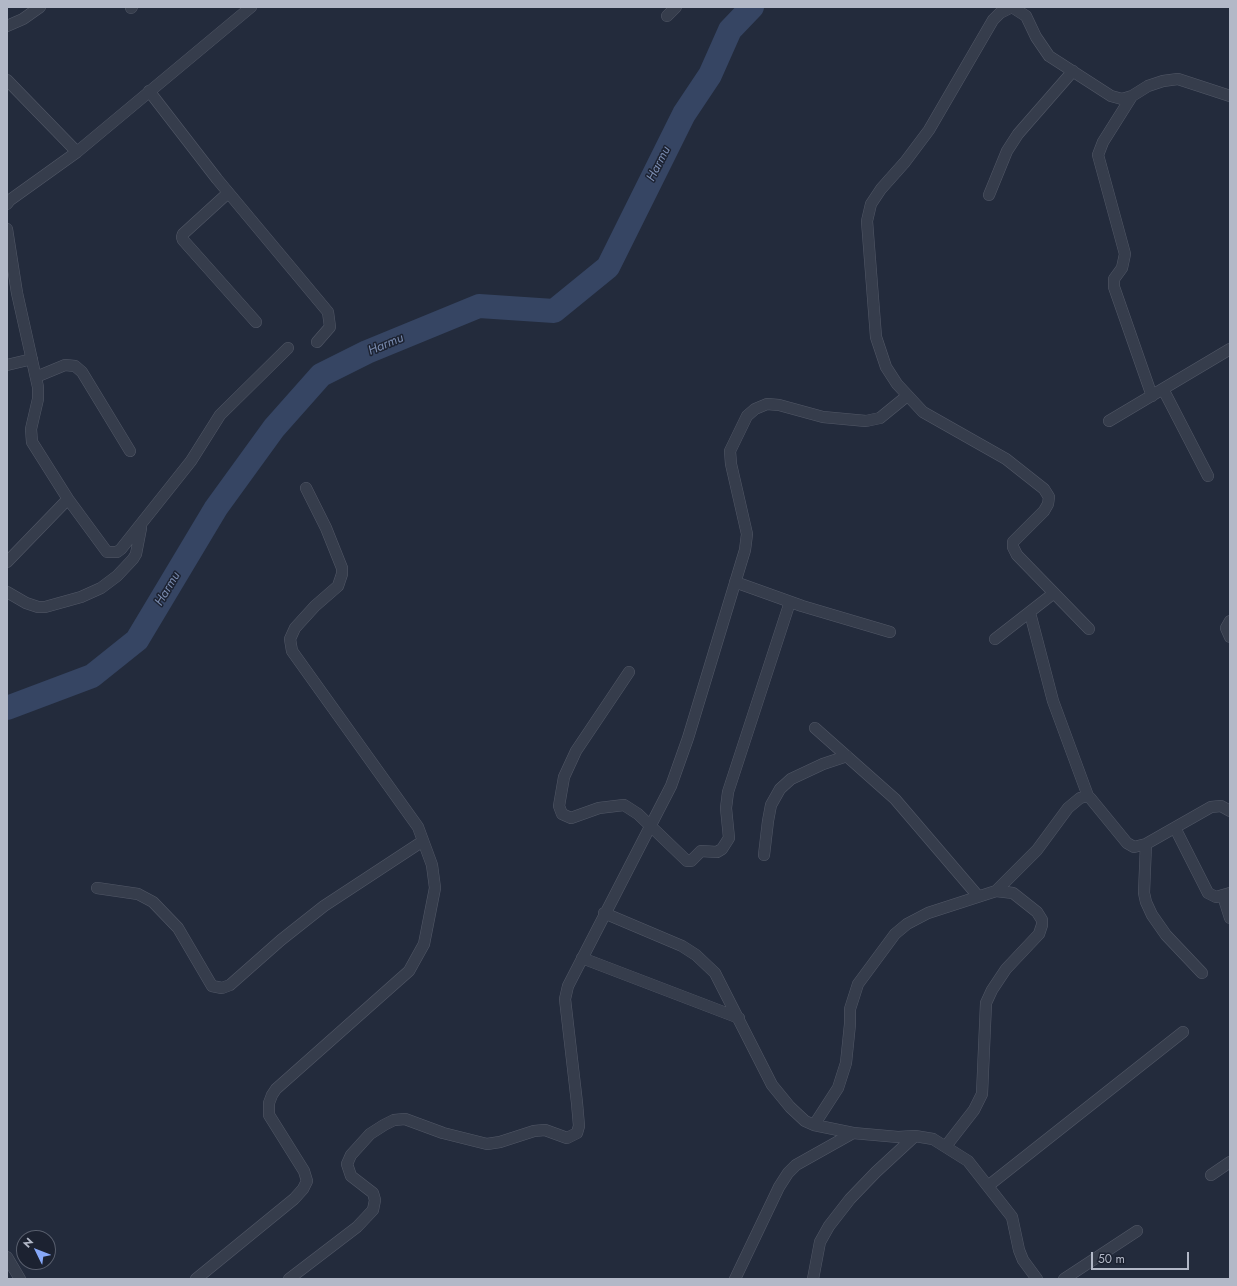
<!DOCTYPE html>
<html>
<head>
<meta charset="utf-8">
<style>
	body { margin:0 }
	#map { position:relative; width:1237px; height:1286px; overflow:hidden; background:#232b3c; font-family:Jost,sans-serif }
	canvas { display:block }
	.frame { position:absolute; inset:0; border:8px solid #b2b8c7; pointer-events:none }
	.north { position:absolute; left:16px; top:1230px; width:40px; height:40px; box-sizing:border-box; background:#1c2231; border:1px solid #585e6d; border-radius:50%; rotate:313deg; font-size:11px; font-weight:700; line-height:16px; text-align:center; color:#b2b8c7 }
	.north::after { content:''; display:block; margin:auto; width:14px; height:18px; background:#87a8f8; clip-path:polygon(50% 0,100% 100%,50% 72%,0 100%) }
	.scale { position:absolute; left:1091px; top:1252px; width:98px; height:18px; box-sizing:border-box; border:2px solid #b2b8c7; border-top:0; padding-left:5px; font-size:12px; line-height:14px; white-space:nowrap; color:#b2b8c7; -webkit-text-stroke:3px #1c2231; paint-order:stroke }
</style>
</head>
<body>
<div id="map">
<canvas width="1237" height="1286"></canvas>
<div class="frame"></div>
<div class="north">N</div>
<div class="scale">50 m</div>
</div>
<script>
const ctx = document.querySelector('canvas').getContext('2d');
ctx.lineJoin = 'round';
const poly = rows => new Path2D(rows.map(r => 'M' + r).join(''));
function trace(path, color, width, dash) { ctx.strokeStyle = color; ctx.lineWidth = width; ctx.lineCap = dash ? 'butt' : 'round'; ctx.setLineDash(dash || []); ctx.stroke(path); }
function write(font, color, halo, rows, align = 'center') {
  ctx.font = font + ' Jost,sans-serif'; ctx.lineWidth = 3; ctx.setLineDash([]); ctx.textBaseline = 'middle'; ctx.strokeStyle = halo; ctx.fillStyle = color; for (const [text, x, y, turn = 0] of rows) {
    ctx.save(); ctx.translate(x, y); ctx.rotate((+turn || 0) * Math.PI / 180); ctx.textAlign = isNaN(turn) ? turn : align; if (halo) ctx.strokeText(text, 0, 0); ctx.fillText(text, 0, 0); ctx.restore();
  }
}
const river = poly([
	[7,708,92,676,137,640,216,508,274,428,321,375,367,352,479,306,554,311,608,267,684,114,710,75,730,30,752,7]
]);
const street = poly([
	[131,8,132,7],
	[667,16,676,7],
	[7,26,23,19,40,7],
	[7,80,77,152],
	[149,91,217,179,328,312,330,327,317,342],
	[1132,96,1103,142,1098,155,1125,254,1122,268,1114,279,1114,287,1152,396],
	[228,193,183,234,182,237,183,240,256,322],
	[989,195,1007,151,1018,134,1073,71],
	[7,204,10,200,77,152,251,7],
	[7,229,17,293,38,387,38,399,31,429,32,442,68,499,107,552,117,552,121,549,191,461,220,415,288,348],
	[7,365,32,359],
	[36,377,65,365,75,366,82,372,130,451],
	[1163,389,1208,476],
	[1109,421,1230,349],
	[7,562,68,499],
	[735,582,802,606,890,632],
	[7,592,26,603,38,607,45,607,81,597,101,588,117,576,133,559,136,554,141,528],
	[1030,613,1053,701,1088,796],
	[1230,621,1226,628,1230,637],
	[1089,629,1017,555,1013,547,1013,542,1044,511,1048,504,1049,497,1044,489,1006,459,923,412,897,384,886,367,876,337,867,221,871,204,881,189,905,162,929,130,993,20,1000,13,1012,7,1026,16,1036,37,1049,56,1111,96,1122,99,1132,96,1148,86,1163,81,1178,79,1230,96],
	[995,639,1054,593],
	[629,672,576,751,564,777,559,806,562,814,571,818,599,808,624,805,638,814,687,861,691,861,701,851,717,852,722,849,729,838,726,808,728,792,790,602],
	[815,728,895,799,978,896],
	[1175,828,1208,893,1216,897,1230,893],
	[1146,844,1144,893,1146,902,1152,915,1166,935,1202,973],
	[764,855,768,821,771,805,780,789,791,779,823,764,847,756],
	[97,888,138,894,153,902,178,928,212,986,222,988,230,985,281,940,324,906,423,841],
	[996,891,1037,850,1068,808,1080,798,1088,796,1091,799,1127,843,1134,847,1146,844,1211,807,1221,806,1230,811],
	[1223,896,1230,918],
	[604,913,682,946,696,955,715,973,772,1085,790,1107,805,1121,814,1125,853,1133,898,1137,915,1136,933,1139,968,1161,1012,1217,1019,1250,1023,1260,1037,1279],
	[582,958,739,1018],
	[814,1125,838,1088,846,1063,850,1024,850,1009,858,984,895,934,907,924,928,913,996,891,1013,893,1037,912,1042,920,1042,925,1039,934,1006,969,992,990,986,1003,982,1094,974,1110,946,1146],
	[1211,1175,1230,1162],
	[988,1186,1183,1032],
	[7,1257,20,1279],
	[196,1279,294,1199,303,1189,307,1181,304,1171,269,1115,269,1103,272,1095,276,1089,409,971,424,944,435,888,432,865,418,827,292,651,290,639,295,628,315,606,338,586,342,574,342,568,326,528,306,488],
	[289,1279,357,1227,373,1210,375,1200,373,1193,351,1176,347,1164,351,1155,370,1134,384,1125,394,1120,405,1119,443,1133,487,1144,500,1142,534,1131,545,1130,567,1138,577,1133,579,1126,577,1103,565,999,568,986,671,786,688,738,745,550,747,534,731,464,730,451,747,416,755,409,767,404,779,405,823,417,866,421,880,418,907,396],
	[735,1279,779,1187,788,1173,796,1165,853,1133],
	[813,1279,820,1242,829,1226,850,1199,876,1172,915,1136],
	[1064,1279,1137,1231]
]);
const waterNames = [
	["Harmu",659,164,-63],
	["Harmu",386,345,-23],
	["Harmu",168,589,-59]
];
trace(river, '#364563', 24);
trace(street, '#525867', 12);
trace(street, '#363d4c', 11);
write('italic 13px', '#7a8cb0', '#1c2231', waterNames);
</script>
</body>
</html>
